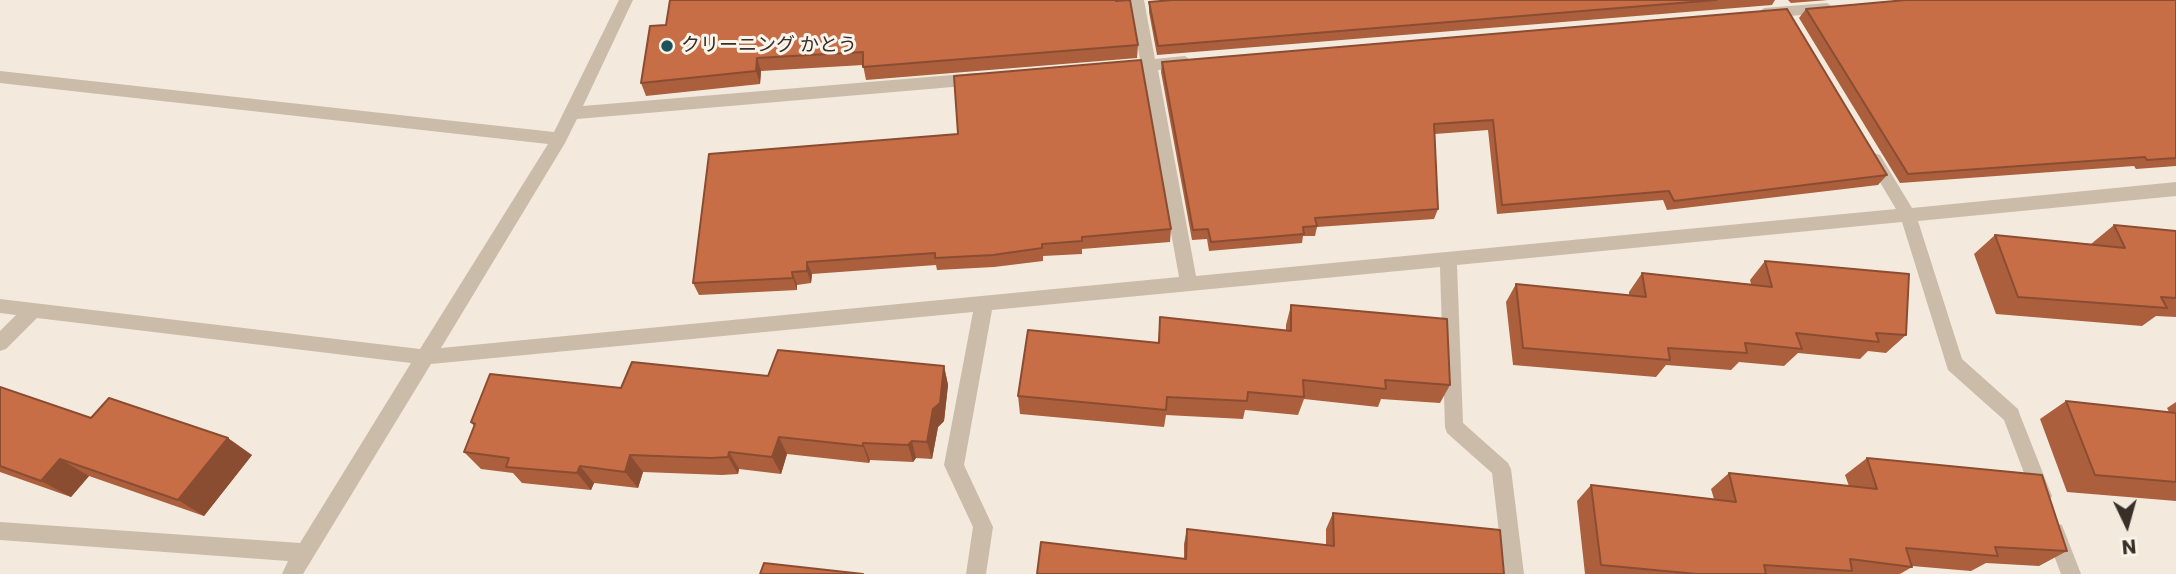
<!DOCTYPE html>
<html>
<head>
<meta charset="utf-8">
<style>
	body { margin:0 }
	#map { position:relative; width:2176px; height:574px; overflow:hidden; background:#f3eadd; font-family:Poppins,sans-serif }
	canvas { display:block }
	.north { position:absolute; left:2092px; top:490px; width:70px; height:70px; -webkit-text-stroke:5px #faf4ea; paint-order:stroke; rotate:175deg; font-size:19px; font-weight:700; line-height:28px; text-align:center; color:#382f29 }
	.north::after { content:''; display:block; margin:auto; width:24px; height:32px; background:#382f29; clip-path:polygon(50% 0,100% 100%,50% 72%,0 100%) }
</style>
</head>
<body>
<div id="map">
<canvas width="2176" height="574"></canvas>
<div class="north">N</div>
</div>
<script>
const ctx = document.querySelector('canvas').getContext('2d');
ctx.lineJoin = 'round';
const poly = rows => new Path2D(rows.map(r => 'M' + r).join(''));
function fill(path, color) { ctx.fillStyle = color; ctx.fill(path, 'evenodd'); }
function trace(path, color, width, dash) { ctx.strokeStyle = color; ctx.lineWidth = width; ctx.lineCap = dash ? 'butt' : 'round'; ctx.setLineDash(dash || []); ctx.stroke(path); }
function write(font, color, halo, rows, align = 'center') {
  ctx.font = font + ' Poppins,"Noto Sans JP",sans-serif'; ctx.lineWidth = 6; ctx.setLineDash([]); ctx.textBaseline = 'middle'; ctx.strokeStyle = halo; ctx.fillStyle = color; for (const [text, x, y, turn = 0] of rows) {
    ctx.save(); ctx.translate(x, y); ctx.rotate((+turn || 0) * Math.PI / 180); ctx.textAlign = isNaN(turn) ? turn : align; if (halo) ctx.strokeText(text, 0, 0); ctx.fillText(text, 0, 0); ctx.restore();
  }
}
const minor = poly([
	[619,0,633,0,583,106,976,73,984,79,976,85,577,119,565,143,441,348,1179,277,1142,71,1119,73,1111,67,1119,61,1140,60,1130,0,1144,0,1155,59,1185,56,1193,62,1185,68,1158,70,1196,276,1896,209,1866,159,1874,153,1880,155,1912,208,2176,182,2176,196,1918,221,1962,359,2018,409,2020,415,2052,496,2049,502,2042,505,2035,502,2004,420,1948,370,1902,222,1457,265,1463,423,1508,463,1511,469,1524,574,1504,574,1492,473,1447,433,1445,427,1440,267,992,310,964,465,993,527,986,574,966,574,973,527,944,465,973,312,431,364,303,574,282,574,288,561,0,540,0,522,300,543,411,363,37,318,6,349,0,351,0,331,16,315,0,313,0,299,420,349,548,144,0,83,0,71,554,132,619,0],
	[1827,3,1834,8,1827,13,1764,18,1757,13,1764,8,1827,3],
	[2055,523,2062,525,2081,574,2061,574,2045,532,2048,525,2055,523]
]);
const wall = poly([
	[1172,0,1775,0,1772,5,1157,55,1149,12,1149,2],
	[1788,0,1828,0,1791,3],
	[2176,0,2176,166,2136,169,2134,166,1900,183,1799,18,1806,9],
	[650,26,1138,45,1137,58,866,80,863,65,761,71,760,84,646,96,641,83],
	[1162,62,1887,175,1878,185,1667,210,1663,200,1497,214,1488,130,1435,134,1438,209,1434,219,1317,227,1315,236,1303,236,1302,243,1209,251,1207,239,1192,240,1161,72],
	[709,154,1171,229,1170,242,1082,249,1082,254,1043,256,1043,261,994,267,937,270,936,265,812,274,811,283,797,285,797,290,699,295,693,283],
	[2114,225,2176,231,2176,317,2156,316,2142,326,1996,314,1974,254,1995,235,2091,244],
	[1765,261,1906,335,1886,353,1868,351,1860,359,1798,353,1784,366,1739,362,1731,370,1666,365,1656,377,1513,365,1506,302,1516,284,1629,295,1629,292,1642,273,1751,284,1750,280],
	[1291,305,1450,385,1440,403,1381,399,1378,407,1304,399,1298,415,1245,410,1243,419,1166,415,1164,427,1020,414,1018,396,1158,343,1160,317,1286,331,1286,325],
	[944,366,948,385,944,421,938,427,932,459,916,458,913,462,870,460,869,463,787,454,781,474,739,469,738,474,722,475,643,472,638,488,594,483,591,490,522,483,513,473,481,469,464,452,474,426,471,422,621,388,768,376],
	[0,387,91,418,252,455,204,516,89,476,71,497,0,472],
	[2066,401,2169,412,2167,408,2176,402,2176,501,2067,492,2040,419],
	[1867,458,2067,551,2039,566,1986,563,1971,571,1912,566,1912,567,1900,574,1585,574,1577,501,1591,485,1714,499,1711,489,1729,473,1849,486,1845,475],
	[1333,513,1504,574,1184,559,1184,544,1187,529,1326,545,1326,529]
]);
const shadedWall = poly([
	[757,58,761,71,760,84,756,71],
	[807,262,812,274,811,283,807,271],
	[792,272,797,285,797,290,793,278],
	[944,366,948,385,944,421,938,427,932,459,927,442,933,409],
	[779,437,787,454,781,474,772,457],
	[228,438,252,455,204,516,178,500],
	[912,441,916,458,913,462,908,445],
	[863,443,870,460,869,463,863,446],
	[729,452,739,469,738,474,728,457],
	[630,455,643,472,638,488,625,472],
	[60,459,89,476,71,497,41,481],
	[580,466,594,483,591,490,577,473]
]);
const building = poly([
	[670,0,1115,0,1116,1,1130,0,1138,45,863,67,863,52,757,58,756,71,641,83,650,26,666,25,670,0],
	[1172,0,1716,0,1158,46,1149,2,1172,0],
	[1906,0,2176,0,2176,158,2147,160,2145,157,1908,174,1806,9,1906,0],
	[1787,9,1887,175,1674,201,1669,191,1502,205,1493,120,1434,124,1438,209,1315,218,1317,226,1303,227,1304,234,1211,242,1208,229,1193,230,1162,62,1787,9],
	[1141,60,1171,229,1082,237,1082,241,1042,244,1042,248,993,255,935,258,935,253,807,262,807,271,792,272,793,278,693,283,709,154,958,134,954,76,1141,60],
	[2114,225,2176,231,2176,298,2161,297,2167,308,2018,297,1995,235,2125,248,2114,225],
	[1765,261,1909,274,1906,335,1876,333,1879,342,1796,333,1802,349,1745,343,1747,353,1668,348,1670,360,1523,348,1516,284,1646,297,1642,273,1772,287,1765,261],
	[1291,305,1447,319,1450,385,1385,380,1386,389,1303,380,1304,397,1248,392,1247,401,1167,397,1166,410,1018,396,1028,330,1159,343,1160,317,1291,331,1291,305],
	[778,350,944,366,940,403,933,409,927,442,912,441,908,445,863,443,863,446,779,437,772,457,729,452,728,457,711,458,630,455,625,472,580,466,577,473,506,467,509,458,464,452,475,424,471,422,490,374,621,388,632,362,768,376,778,350],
	[0,387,91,418,109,398,228,438,178,500,60,459,41,481,0,466,0,387],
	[2066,401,2176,413,2176,482,2095,475,2066,401],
	[1867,458,2042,475,2067,551,1995,547,1998,556,1906,548,1912,567,1850,559,1852,571,1764,565,1766,574,1697,574,1601,565,1591,485,1736,502,1729,473,1877,489,1867,458],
	[1333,513,1500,530,1504,574,1037,574,1041,542,1186,559,1187,529,1334,546,1333,513],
	[764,563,863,574,760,574,764,563]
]);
const markers = [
	[667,46,7,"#1e525a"]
];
const poiNames = [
	["クリーニング かとう",681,46]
];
fill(minor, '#cbbba9');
fill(wall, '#ab5f3d');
fill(shadedWall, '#8b4d32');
fill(building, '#c76e47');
trace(building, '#8b4d32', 2);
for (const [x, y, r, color] of markers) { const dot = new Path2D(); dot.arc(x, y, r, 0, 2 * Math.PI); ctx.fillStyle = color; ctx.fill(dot); trace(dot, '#faf4ea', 2.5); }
write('19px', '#382f29', '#faf4ea', poiNames, 'left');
</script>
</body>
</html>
